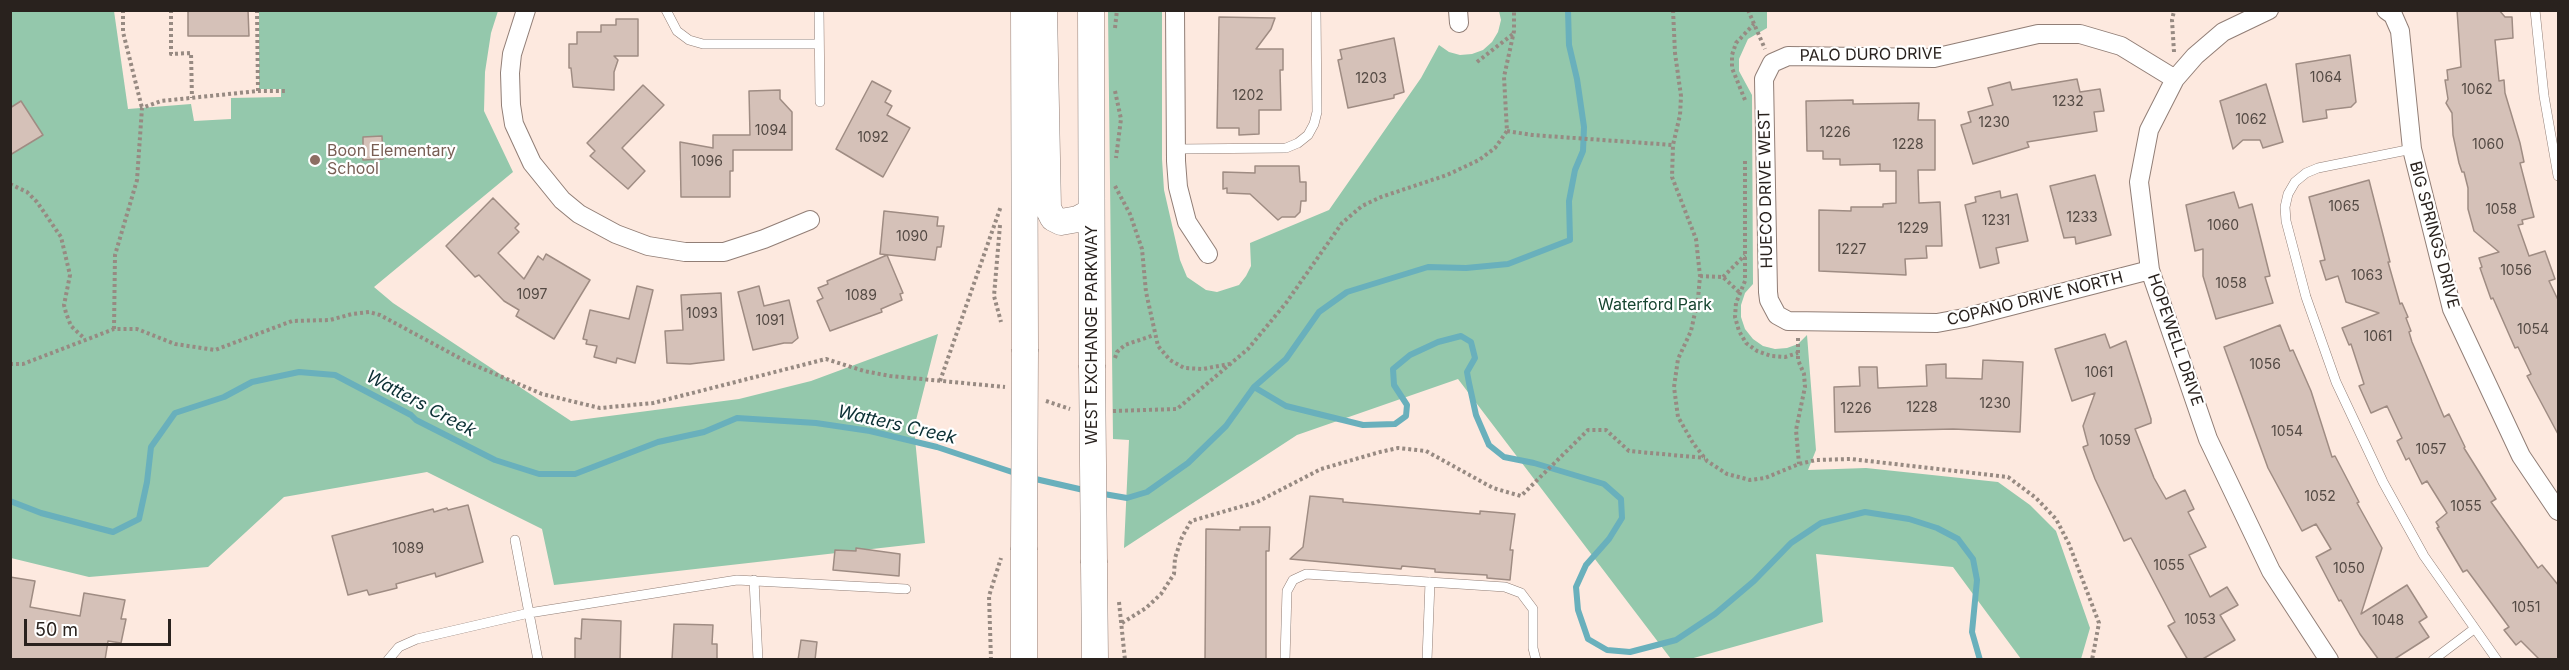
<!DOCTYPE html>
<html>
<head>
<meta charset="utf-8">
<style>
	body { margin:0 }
	#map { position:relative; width:2569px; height:670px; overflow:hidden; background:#fde9df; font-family:Inter,sans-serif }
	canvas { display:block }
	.frame { position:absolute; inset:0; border:12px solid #29221e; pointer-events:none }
	.scale { position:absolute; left:24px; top:619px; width:147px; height:27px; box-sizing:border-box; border:3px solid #29221e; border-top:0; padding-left:8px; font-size:18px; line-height:21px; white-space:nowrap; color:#29221e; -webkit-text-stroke:4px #fff; paint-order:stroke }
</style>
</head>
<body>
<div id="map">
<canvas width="2569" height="670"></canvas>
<div class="frame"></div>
<div class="scale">50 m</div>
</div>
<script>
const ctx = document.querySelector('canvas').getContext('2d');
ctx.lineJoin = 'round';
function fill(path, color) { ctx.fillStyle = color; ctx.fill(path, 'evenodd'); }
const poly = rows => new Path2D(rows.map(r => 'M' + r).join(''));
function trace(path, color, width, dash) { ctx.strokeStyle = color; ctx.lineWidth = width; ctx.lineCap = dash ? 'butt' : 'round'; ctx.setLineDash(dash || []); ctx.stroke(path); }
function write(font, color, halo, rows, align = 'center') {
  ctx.font = font + ' Inter,sans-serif'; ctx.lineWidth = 4.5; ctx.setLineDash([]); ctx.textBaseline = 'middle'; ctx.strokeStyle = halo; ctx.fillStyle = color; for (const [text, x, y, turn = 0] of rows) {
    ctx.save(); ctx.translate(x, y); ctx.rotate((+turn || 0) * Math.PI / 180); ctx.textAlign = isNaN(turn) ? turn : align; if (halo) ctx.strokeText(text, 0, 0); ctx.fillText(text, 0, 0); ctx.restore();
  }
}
const green = poly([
	[11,11,114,11,128,109,191,104,194,121,231,119,231,98,281,97,281,89,259,89,259,11,498,11,491,33,485,72,484,111,513,172,374,287,393,303,571,421,739,399,811,381,938,334,914,428,925,543,554,585,542,529,427,472,284,497,208,567,89,577,11,558],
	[1108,11,1162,11,1162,159,1164,190,1180,260,1187,277,1206,290,1217,292,1239,285,1246,276,1251,266,1250,243,1329,210,1421,78,1439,45,1449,52,1460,55,1472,54,1483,50,1492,42,1498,32,1501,20,1499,11,1767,11,1767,28,1748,39,1739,59,1739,71,1752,95,1753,284,1745,293,1741,305,1741,317,1745,329,1753,339,1763,346,1775,349,1787,348,1798,344,1807,335,1816,450,1808,470,1866,468,1998,482,2030,505,2056,531,2090,628,2081,659,2021,659,1953,567,1816,554,1823,622,1690,659,1671,659,1458,379,1297,435,1124,548,1129,440,1113,439]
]);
const stream = poly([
	[1254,387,1286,406,1363,425,1395,424,1406,416,1407,405,1394,385,1393,369,1410,355,1438,342,1461,336,1471,342,1475,358,1467,372,1469,383,1476,415,1489,445,1504,457,1534,463,1604,484,1621,499,1622,518,1609,539,1586,565,1576,587,1578,610,1588,639,1607,650,1630,652,1676,640,1715,614,1754,581,1791,543,1821,523,1865,512,1909,519,1937,528,1958,539,1973,559,1977,580,1972,632,1980,660],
	[1031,478,1088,491],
	[1098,493,1127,498,1147,492,1188,463,1226,426,1254,387,1286,359,1319,312,1347,292,1428,267,1466,268,1508,264,1570,240,1569,201,1575,170,1583,151,1584,127,1577,79,1569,45,1568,10],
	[10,501,41,513,113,532,139,519,147,482,151,447,175,413,224,397,252,382,299,372,335,375,411,415,416,420,495,460,539,474,575,474,658,442,704,432,737,418,816,423,870,431,937,447,1018,474]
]);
const building = poly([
	[188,10,248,10,249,36,188,36,188,10],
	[2457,10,2499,10,2505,17,2512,17,2513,38,2495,40,2499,81,2504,80,2505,93,2520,143,2524,162,2520,163,2534,217,2522,220,2523,224,2518,225,2529,256,2545,251,2555,279,2549,281,2559,302,2559,436,2527,376,2531,374,2518,347,2515,348,2493,298,2491,299,2480,268,2482,267,2479,258,2499,252,2474,231,2468,209,2468,188,2464,172,2462,172,2459,163,2453,135,2452,113,2446,103,2448,99,2445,80,2448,80,2447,70,2461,67,2457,10],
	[1219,17,1275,18,1271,29,1256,49,1283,49,1283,70,1280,70,1281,110,1259,110,1259,134,1239,135,1239,128,1217,128,1219,17],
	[616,19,638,19,638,56,614,56,618,60,614,72,614,90,573,87,571,68,569,68,569,44,577,44,577,32,601,32,601,25,616,25,616,19],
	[1394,38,1404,92,1394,95,1394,98,1348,108,1338,60,1342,59,1340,50,1394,38],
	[2350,55,2356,102,2351,107,2326,110,2327,118,2303,122,2296,64,2350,55],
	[2077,79,2080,92,2100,89,2104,111,2094,112,2097,131,2027,142,2029,147,1973,164,1961,125,1971,122,1968,112,1993,105,1988,88,2010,82,2012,90,2077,79],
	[872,81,891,91,885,102,892,106,887,115,910,128,883,177,836,149,872,81],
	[2266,84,2283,142,2263,148,2260,140,2243,140,2233,149,2220,101,2266,84],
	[643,85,664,105,622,148,645,171,628,189,590,156,595,151,587,143,643,85],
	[780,90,780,99,792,112,792,150,733,150,733,171,730,171,730,197,681,197,680,142,713,148,713,135,750,135,749,91,780,90],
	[1853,100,1853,104,1919,103,1918,120,1935,120,1935,170,1918,170,1919,203,1940,202,1942,246,1926,246,1927,258,1905,259,1906,275,1819,271,1819,210,1851,211,1851,207,1883,207,1883,204,1896,203,1896,171,1880,171,1880,164,1840,165,1840,159,1823,159,1823,151,1807,151,1806,101,1853,100],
	[21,101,43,135,10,155,10,108,21,101],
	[382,136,383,159,363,160,363,137,382,136],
	[1255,166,1299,166,1300,182,1306,182,1306,201,1301,201,1300,212,1295,217,1282,217,1278,220,1250,194,1227,193,1227,188,1223,189,1223,172,1255,173,1255,166],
	[2095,175,2111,235,2076,244,2075,237,2064,238,2050,186,2095,175],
	[2369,180,2390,262,2388,262,2400,304,2402,303,2408,317,2406,318,2411,331,2409,332,2412,342,2444,417,2449,414,2465,447,2464,448,2496,499,2491,502,2538,568,2542,565,2559,586,2559,660,2540,660,2521,641,2516,645,2504,630,2509,627,2467,570,2463,572,2437,528,2439,527,2436,522,2447,513,2427,481,2422,484,2409,458,2406,460,2397,441,2402,438,2387,406,2371,413,2359,386,2364,384,2351,344,2349,345,2342,328,2379,313,2346,302,2338,276,2326,280,2320,261,2325,260,2309,197,2369,180],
	[2000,191,2001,198,2017,194,2028,241,1996,248,1999,263,1980,268,1965,205,1976,202,1975,197,2000,191],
	[2234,192,2239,208,2252,204,2270,276,2265,277,2273,303,2216,319,2203,276,2203,249,2195,251,2186,205,2234,192],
	[493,198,519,224,515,228,519,232,498,253,524,279,538,256,543,260,546,254,590,280,554,339,516,316,519,310,504,301,479,275,475,277,446,246,493,198],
	[884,211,938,217,937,226,944,226,941,247,937,247,935,260,880,254,884,211],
	[887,255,903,293,900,294,902,300,881,309,882,312,830,331,817,301,823,298,818,288,828,284,827,281,887,255],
	[637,286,653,290,635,363,617,358,616,363,594,357,597,346,586,344,587,340,583,339,590,310,629,319,637,286],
	[759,286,764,306,789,300,798,338,792,343,784,343,753,350,738,292,759,286],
	[721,293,724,360,690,364,667,363,665,331,683,330,681,295,721,293],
	[2280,325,2290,351,2293,350,2311,391,2332,457,2335,456,2359,502,2357,503,2382,548,2361,614,2407,585,2427,617,2419,622,2429,637,2393,660,2379,660,2360,634,2341,600,2339,601,2316,557,2331,549,2316,524,2302,531,2268,468,2224,347,2280,325],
	[2105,334,2110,348,2126,341,2151,419,2151,423,2135,429,2154,478,2166,499,2185,490,2194,509,2188,512,2206,547,2189,555,2210,597,2227,587,2238,605,2220,615,2235,640,2201,660,2188,660,2168,626,2175,622,2131,538,2124,541,2095,479,2083,447,2088,445,2083,426,2095,393,2072,401,2055,349,2105,334],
	[1983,360,2023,362,2020,432,1953,429,1835,432,1834,387,1860,386,1859,367,1877,367,1878,388,1927,386,1926,365,1946,364,1946,378,1982,379,1983,360],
	[1310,496,1343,499,1343,502,1480,514,1480,511,1515,514,1510,550,1513,550,1510,580,1487,578,1487,575,1435,572,1435,569,1402,566,1401,569,1290,559,1303,547,1310,496],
	[468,505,483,562,436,577,435,573,396,584,397,588,369,595,367,590,348,595,332,536,433,509,434,512,447,508,448,510,468,505],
	[1240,527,1270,527,1269,551,1266,551,1266,660,1205,660,1206,529,1240,530,1240,527],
	[856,548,900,554,899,576,833,570,835,550,856,551,856,548],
	[10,577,35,581,30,607,80,616,84,593,125,600,121,619,126,619,121,643,108,641,105,660,10,660,10,577],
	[582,619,621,621,620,660,575,660,575,638,581,639,582,619],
	[674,624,713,625,712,644,717,644,717,660,672,660,674,624],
	[801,640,817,642,815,660,798,660,801,640]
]);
const path = poly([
	[123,10,123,32,142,108],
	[171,10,171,54,191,53,192,98],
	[257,10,258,91],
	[1673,10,1675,53,1681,96,1680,115,1673,145,1672,177,1696,239,1700,276,1698,299,1691,331,1678,359,1674,387,1678,417,1693,443,1707,461,1727,474,1750,480,1765,478,1799,464,1816,460,1851,459,2008,477,2036,498,2056,519,2069,544,2099,623,2092,660],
	[1748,10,1765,49],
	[2170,10,2198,10],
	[1115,28,1117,10],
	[2174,52,2172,20,2174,11],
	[1477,62,1513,34],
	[1115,91,1121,119,1116,158],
	[1745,100,1732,68,1732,55,1736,43,1754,24],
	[1507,131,1532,135,1673,145],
	[1745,161,1745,281,1736,303,1735,317,1739,331,1746,343,1757,351,1771,356,1785,357,1798,353],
	[10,184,27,192,37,202,61,237,70,275,64,305,66,313,71,326,85,339],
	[1115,186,1130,214,1142,249,1146,292,1158,346,1170,360,1184,368,1203,369,1229,364],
	[1000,225,994,296,1001,322],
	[1700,276,1723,277,1740,293],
	[1723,277,1745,255],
	[114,329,115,255,137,180,142,108,161,101,258,91,285,91],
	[1798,338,1798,360,1804,374,1805,387,1796,430,1799,464],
	[1115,358,1117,352,1125,345,1154,335],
	[10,364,23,364,114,329,137,329,175,344,215,350,292,321,330,320,352,314,369,312,380,315,467,362,542,394,600,408,653,403,826,359,864,371,890,376,1005,387],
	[940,381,1001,206],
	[1046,401,1070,409],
	[1113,411,1177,409,1248,349,1286,303,1342,223,1362,206,1381,197,1447,175,1479,160,1495,148,1507,131,1504,77,1514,31,1514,10],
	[1119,602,1125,660],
	[1122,623,1146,608,1161,594,1174,574,1175,558,1182,537,1191,521,1257,502,1321,469,1380,452,1398,448,1426,451,1493,488,1521,496,1588,430,1606,430,1629,451,1705,458],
	[991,660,989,596,1001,558]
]);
const lane = poly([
	[666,10,677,31,689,40,703,44,818,44],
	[819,10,820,102],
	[2535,10,2544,96,2558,176],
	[1176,149,1286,148,1298,143,1308,135,1314,124,1317,112,1316,10],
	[2412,149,2318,168,2306,173,2295,182,2288,194,2285,207,2286,221,2306,297,2336,382,2383,482,2424,556,2497,660],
	[515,540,538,660],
	[754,580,758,660],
	[388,660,399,647,417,639,529,613,737,580,906,589],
	[1285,660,1287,591,1293,580,1306,574,1505,587,1521,593,1533,609,1533,648,1536,660],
	[1427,660,1430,582],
	[2433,660,2474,629]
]);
const street = poly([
	[526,10,512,54,510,73,511,105,514,124,532,163,562,200,579,214,616,234,648,246,685,252,724,252,764,239,810,220],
	[1175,10,1176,161,1178,187,1187,222,1208,254],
	[1458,10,1459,23],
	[2269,10,2223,32,2195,56,2175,79,2149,130,2139,182,2150,270,2208,439,2271,571,2329,660],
	[2386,10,2393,15,2400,31,2412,149,2452,309,2521,456,2558,511],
	[2150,270,1964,318,1937,323,1788,321,1777,315,1769,300,1768,292,1764,79,1772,63,1788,56,1934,58,2038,34,2080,34,2121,46,2175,79]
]);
const secondary = poly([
	[1024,10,1025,349],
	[1044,10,1048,208,1053,218,1061,222,1078,219,1091,212],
	[1091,10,1092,365],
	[1024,550,1024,660],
	[1094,563,1095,660]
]);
const secondaryBridge = poly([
	[1092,365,1094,563],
	[1024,550,1025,349]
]);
const markers = [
	[315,160,6,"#8d6e63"]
];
const numberNames = [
	["1064",2326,78],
	["1203",1371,79],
	["1062",2477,90],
	["1202",1248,96],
	["1232",2068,102],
	["1062",2251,120],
	["1230",1994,123],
	["1094",771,131],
	["1226",1835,133],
	["1092",873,138],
	["1228",1908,145],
	["1060",2488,145],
	["1096",707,162],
	["1065",2344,207],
	["1058",2501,210],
	["1233",2082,218],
	["1231",1996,221],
	["1060",2223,226],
	["1229",1913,229],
	["1090",912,237],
	["1227",1851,250],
	["1056",2516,271],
	["1063",2367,276],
	["1058",2231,284],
	["1097",532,295],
	["1089",861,296],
	["1093",702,314],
	["1091",770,321],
	["1054",2533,330],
	["1061",2378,337],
	["1056",2265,365],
	["1061",2099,373],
	["1230",1995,404],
	["1228",1922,408],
	["1226",1856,409],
	["1054",2287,432],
	["1059",2115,441],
	["1057",2431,450],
	["1052",2320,497],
	["1055",2466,507],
	["1089",408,549],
	["1055",2169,566],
	["1050",2349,569],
	["1051",2526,608],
	["1053",2200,620],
	["1048",2388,621]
];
const streetNames = [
	["PALO DURO DRIVE",1871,55,-1],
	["HUECO DRIVE WEST",1766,189,-91],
	["BIG SPRINGS DRIVE",2434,235,75],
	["COPANO DRIVE NORTH",2035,299,-14],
	["WEST EXCHANGE PARKWAY",1092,335,-90],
	["HOPEWELL DRIVE",2175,340,71]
];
const educationNames = [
	["Boon Elementary",327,151],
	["School",327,169]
];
const parkNames = [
	["Waterford Park",1655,305]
];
const waterNames = [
	["Watters Creek",421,404,28],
	["Watters Creek",897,425,13]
];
fill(green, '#94c8ac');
trace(stream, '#69b0bc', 6);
fill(building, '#d5c1b8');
trace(building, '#9f8c83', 1.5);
trace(lane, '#917e76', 10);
trace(street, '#917e76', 20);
trace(secondary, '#917e76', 27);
trace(path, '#978a82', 4, [3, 3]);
trace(lane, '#fff', 9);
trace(street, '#fff', 18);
trace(secondary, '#fff', 26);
trace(secondaryBridge, '#917e76', 27, []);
trace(secondaryBridge, '#fff', 26);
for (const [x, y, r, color] of markers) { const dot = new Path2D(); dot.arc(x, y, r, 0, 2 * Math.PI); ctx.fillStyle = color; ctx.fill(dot); trace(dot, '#fff', 2); }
write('14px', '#544a44', null, numberNames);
write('16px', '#29221e', '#fff', streetNames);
write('16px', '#785e54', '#fff', educationNames, 'left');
write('16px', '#16442f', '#fff', parkNames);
write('italic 18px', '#0c3035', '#fff', waterNames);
</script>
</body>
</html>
